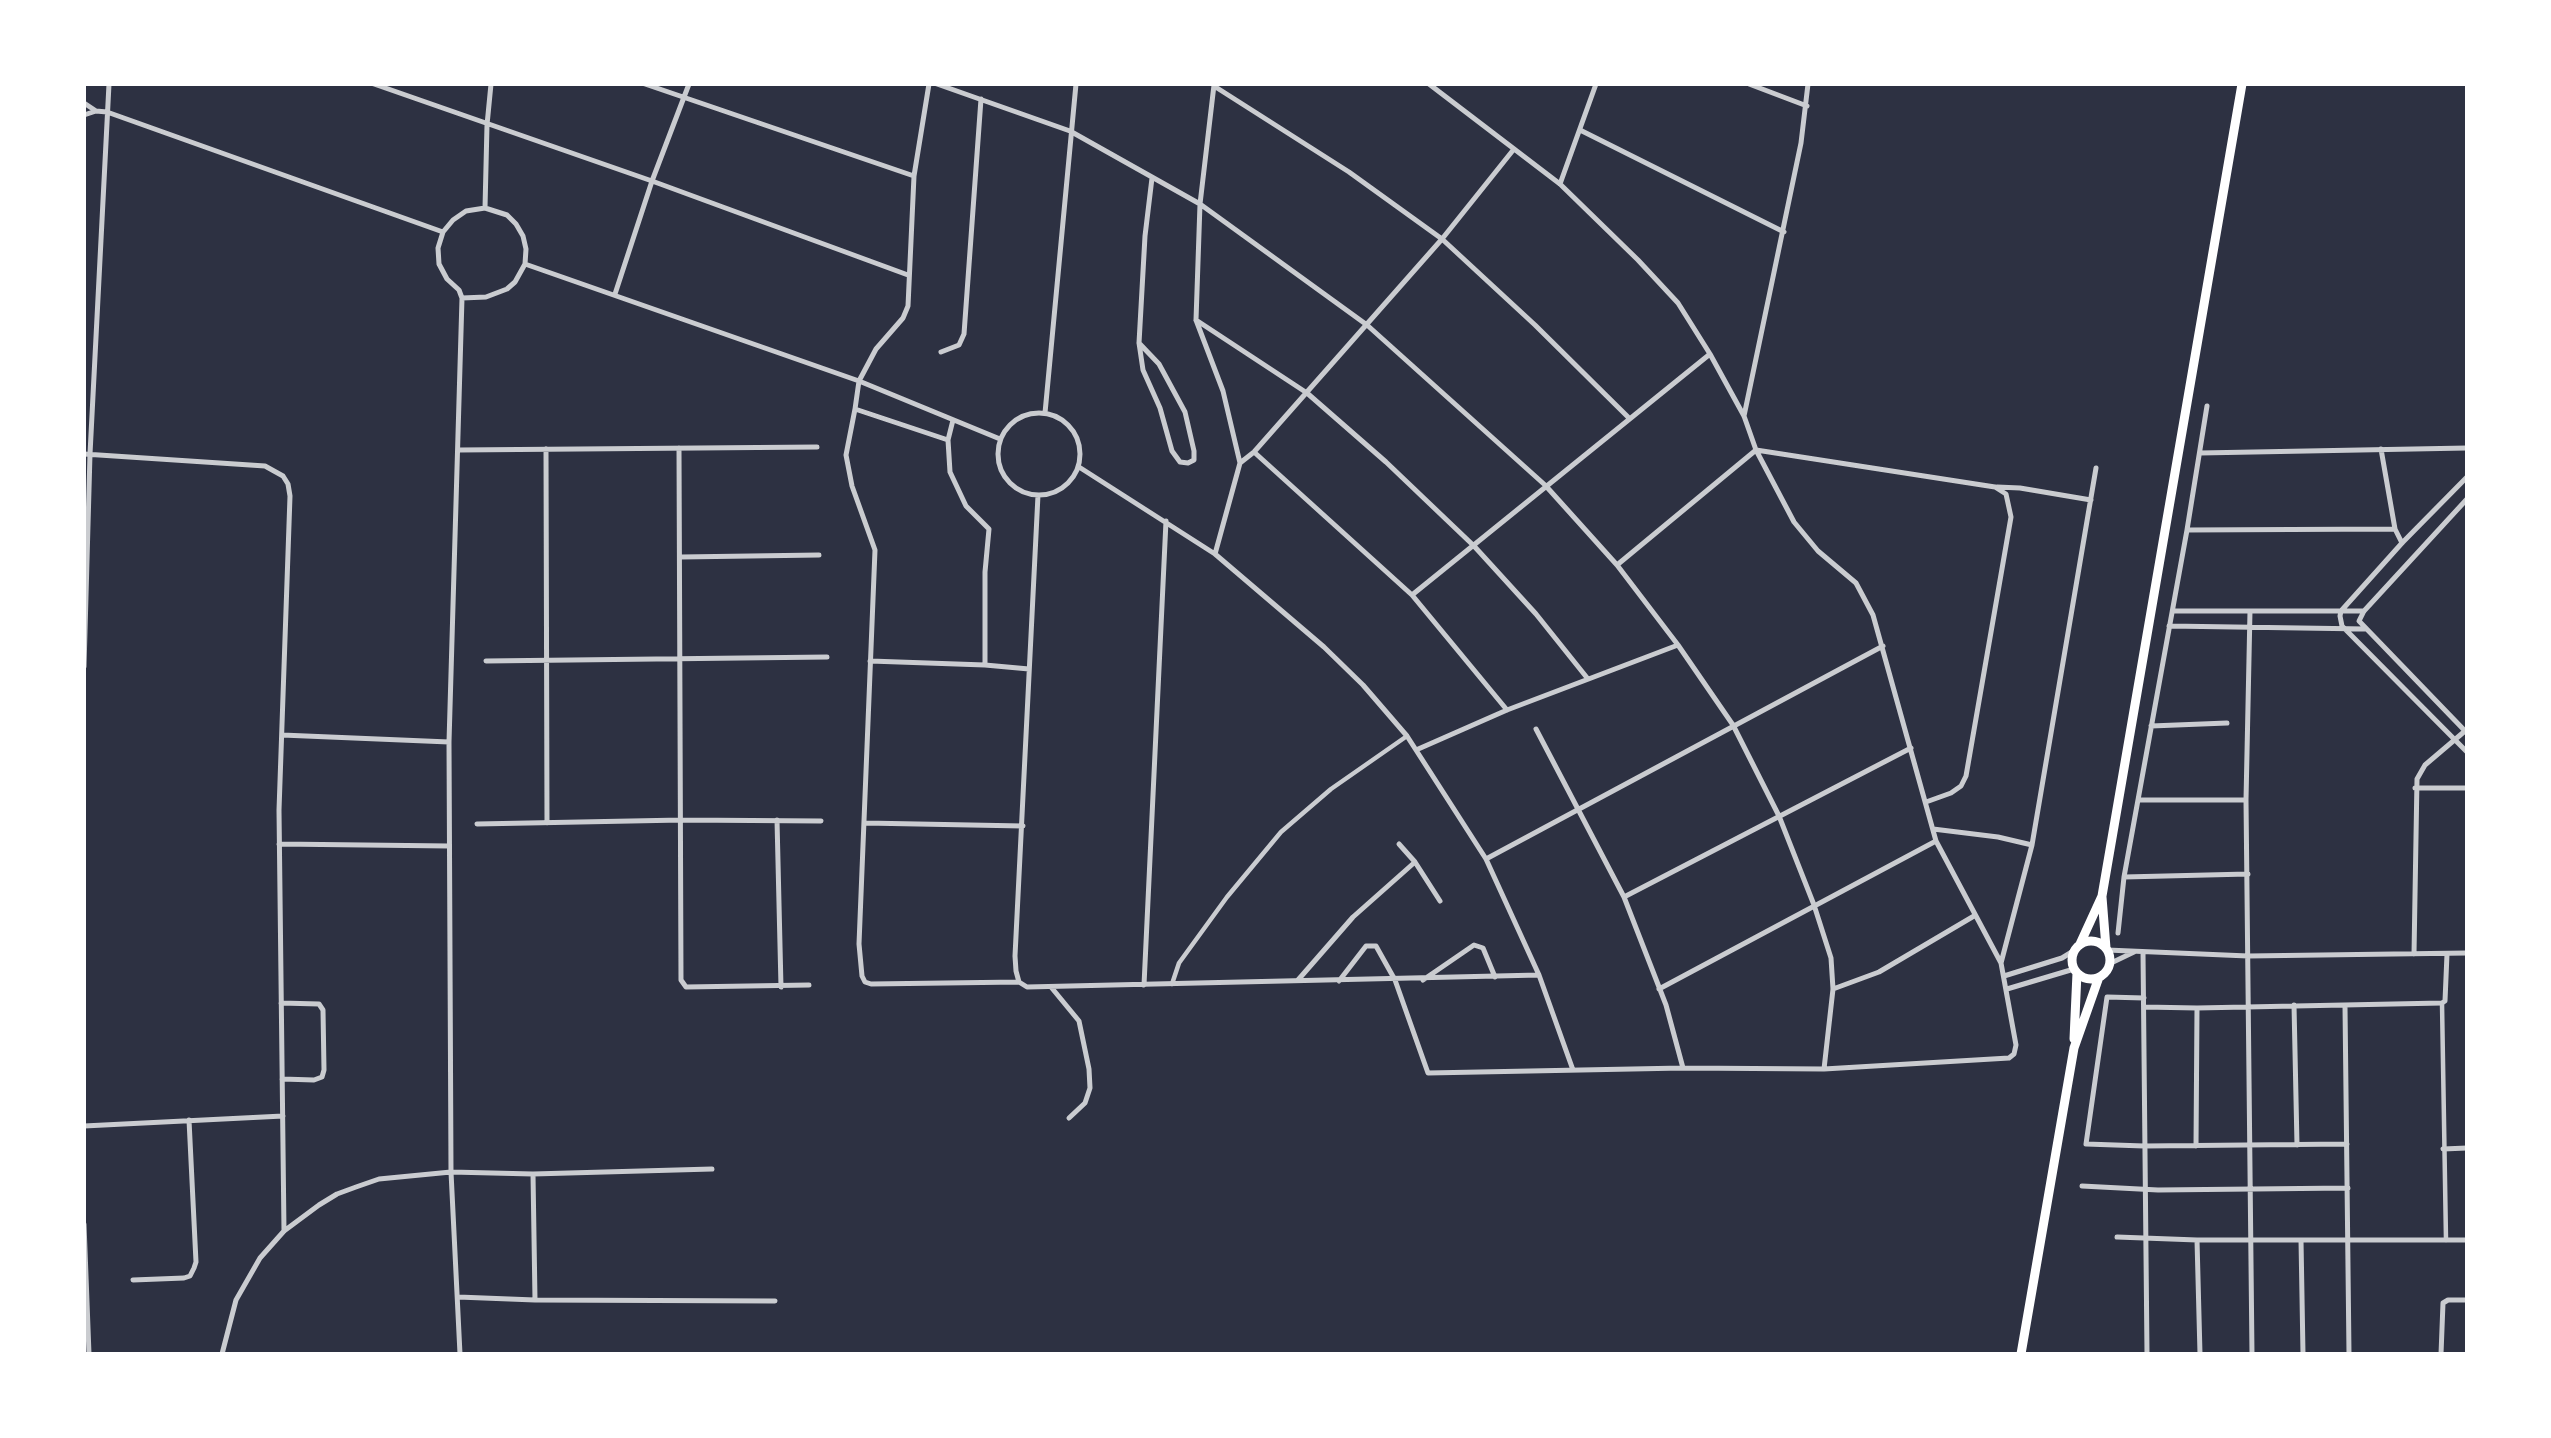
<!DOCTYPE html>
<html>
<head>
<meta charset="utf-8">
<style>
	body { margin:0 }
	#map { position:relative; width:2551px; height:1438px; overflow:hidden; background:#2d3142; font-family:Merriweather,serif }
	canvas { display:block }
	.frame { position:absolute; inset:0; border:86px solid #fff; pointer-events:none }
</style>
</head>
<body>
<div id="map">
<canvas width="2551" height="1438"></canvas>
<div class="frame"></div>
</div>
<script>
const ctx = document.querySelector('canvas').getContext('2d');
ctx.lineJoin = 'round';
const poly = rows => new Path2D(rows.map(r => 'M' + r).join(''));
function trace(path, color, width, dash) { ctx.strokeStyle = color; ctx.lineWidth = width; ctx.lineCap = dash ? 'butt' : 'round'; ctx.setLineDash(dash || []); ctx.stroke(path); }
const pedestrian = poly([
	[1172,984,1179,963,1227,897,1281,832,1331,789,1407,736],
	[2442,1003,2446,1240]
]);
const minor = poly([
	[374,84,652,181,908,275],
	[645,84,914,176],
	[937,84,1070,131,1200,204,1367,325,1545,485,1617,565,1678,645,1733,725,1779,816,1814,905,1831,958,1833,989,1824,1069],
	[1749,84,1807,106],
	[1214,85,1200,204,1196,320,1223,391,1240,463,1215,554],
	[1214,86,1349,172,1442,239,1535,325,1629,418],
	[84,103,96,111,107,112,443,232],
	[84,115,96,111],
	[1580,130,1784,232],
	[1560,184,1596,84],
	[485,208,507,215,516,224,523,236,526,249,525,264,515,282,507,289,486,297,462,298,459,290,447,279,439,264,438,248,443,232,453,220,466,211,485,208],
	[485,208,487,125,491,84],
	[525,264,859,381,1000,439],
	[615,294,652,181,689,84],
	[1196,320,1307,393,1386,462,1474,546,1536,614,1588,679],
	[1139,343,1159,364,1185,412,1194,451,1194,460,1188,463,1180,462,1172,451,1160,408,1143,370,1139,343,1145,236,1152,178],
	[941,352,959,345,964,334,981,99],
	[855,409,859,381,876,349,903,318,908,306,914,176,929,84],
	'998 454a41 41 0 1 1 82 0a41 41 0 1 1-82 0Z',
	[1045,413,1076,84],
	[1744,416,1801,143,1808,84],
	[948,440,953,420],
	[679,448,681,980,686,987,809,985],
	[546,449,547,823],
	[2381,449,2395,529,2402,543],
	[459,450,817,447],
	[1254,452,1412,595,1507,710],
	[2200,453,2467,448],
	[84,454,265,466,283,476,288,484,290,496,279,810,284,1231],
	[1240,463,1254,452,1442,239,1514,149],
	[1079,467,1215,554,1324,647,1363,685,1407,736,1486,859,1539,975,1573,1070],
	[2467,477,2402,543,2341,611,2340,616,2342,626,2467,752],
	[1997,487,2020,488,2091,500],
	[1038,495,1015,956,1016,971,1019,982,1027,987,1539,975],
	[2467,499,2364,611,2359,621,2467,733],
	[2187,530,2395,529],
	[681,557,819,555],
	[1617,565,1756,450,1995,487,2006,494,2011,517,1966,776,1961,786,1951,793,1926,802],
	[1412,595,1710,354],
	[2173,611,2364,611],
	[2250,611,2246,800,2252,1354],
	[2169,626,2366,629],
	[486,661,827,657],
	[870,661,985,665,1029,669],
	[985,665,985,572,989,529,966,506,950,472,948,440,855,409,846,455,852,486,875,550,859,944,862,976,865,982,871,984,1019,982],
	[84,667,90,454,109,84],
	[2151,726,2227,723],
	[1536,729,1624,897,1666,1005,1683,1068],
	[282,735,449,742],
	[1416,750,1507,710,1678,645],
	[2415,788,2467,788],
	[2138,800,2246,800],
	[777,820,781,987],
	[865,823,1023,826],
	[477,824,682,820,821,821],
	[1933,829,1998,837,2032,845],
	[279,844,449,846],
	[1399,844,1415,862,1440,901],
	[1486,859,1883,646],
	[2124,877,2248,874],
	[1624,897,1911,748],
	[2118,933,2124,877,2187,530,2207,406],
	[2107,950,2248,956,2467,953],
	[2143,952,2147,1354],
	[2414,954,2417,779,2425,765,2465,731],
	[2001,963,2032,845,2096,468],
	[2109,964,2134,952],
	[2004,976,2062,958,2075,950],
	[1298,980,1353,917,1415,862],
	[1423,980,1474,945,1483,948,1495,977],
	[1339,981,1366,946,1376,946,1395,980,1428,1073,1683,1068,1824,1069,2009,1058,2014,1054,2016,1045,2001,963,1936,841,1873,615,1856,583,1818,551,1794,522,1756,450,1744,416,1710,354,1678,303,1638,260,1560,184,1429,84],
	[1144,985,1166,521],
	[1051,987,1079,1021,1089,1069,1090,1088,1085,1103,1069,1118],
	[1659,989,1936,841],
	[1833,989,1879,972,1974,916],
	[2007,989,2074,969],
	[2144,998,2107,997,2086,1144,2144,1146,2347,1144],
	[281,1003,319,1004,323,1010,324,1070,322,1077,314,1080,282,1079],
	[2294,1005,2297,1145],
	[2345,1006,2349,1354],
	[2144,1007,2197,1008,2442,1003,2445,1001,2447,954],
	[84,1126,283,1116],
	[2196,1146,2197,1008],
	[2443,1149,2467,1148],
	[533,1174,535,1300],
	[2082,1186,2158,1190,2348,1188],
	[84,1224,89,1354],
	[2117,1237,2197,1240,2467,1240],
	[2197,1240,2200,1354],
	[2301,1240,2303,1354],
	[133,1280,184,1278,190,1276,194,1268,196,1262,189,1120],
	[458,1297,535,1300,775,1301],
	[222,1354,236,1300,260,1258,284,1231,319,1205,337,1194,356,1187,379,1179,451,1172,533,1174,712,1169],
	[460,1354,451,1172,449,742,462,298],
	[2441,1354,2443,1303,2448,1300,2467,1300]
]);
const primary = poly([
	[2102,897,2106,948],
	'2072 960a19 19 0 1 1 38 0a19 19 0 1 1-38 0Z',
	[2080,944,2102,896,2242,84],
	[2074,1039,2077,973],
	[2021,1354,2074,1048,2099,977]
]);
trace(pedestrian, '#caccd0', 4.5);
trace(minor, '#caccd0', 5);
trace(primary, '#fff', 9);
</script>
</body>
</html>
